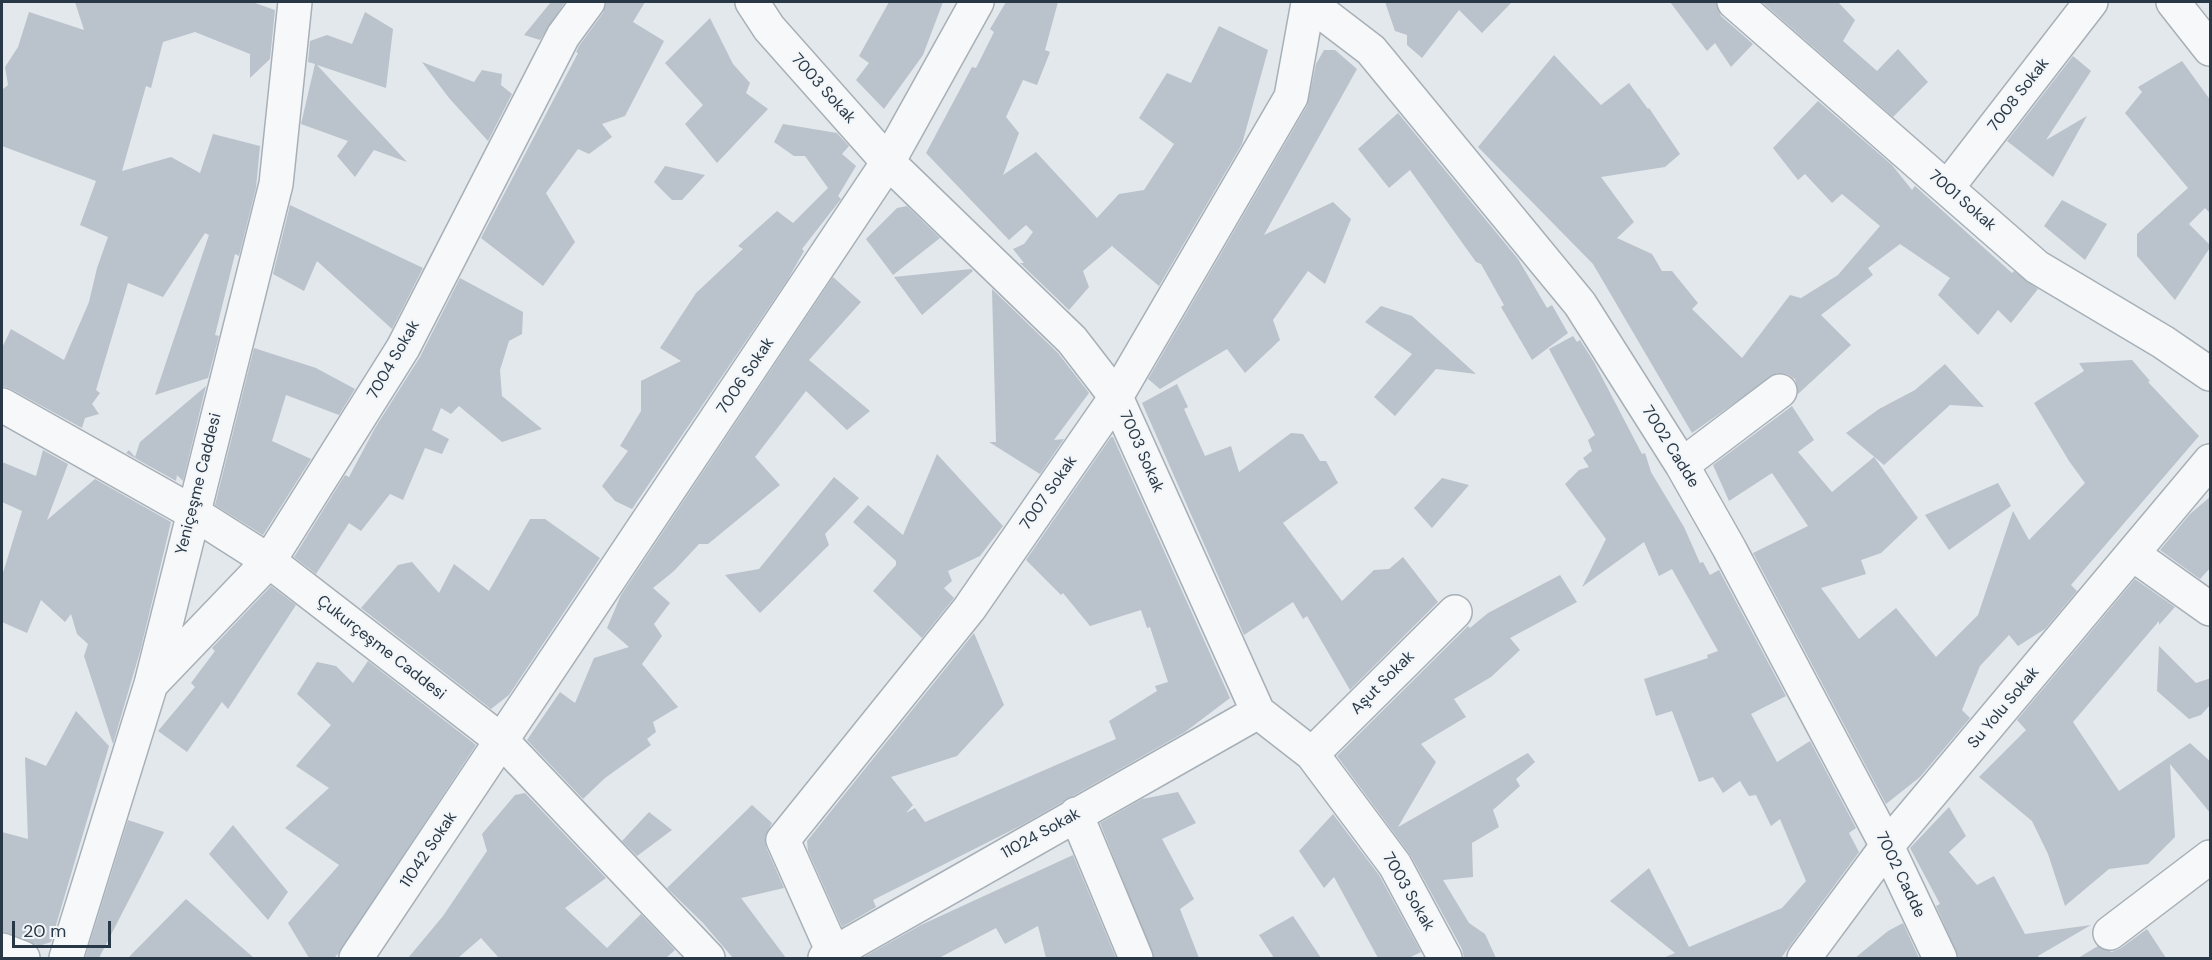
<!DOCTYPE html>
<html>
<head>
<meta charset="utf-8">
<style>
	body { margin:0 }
	#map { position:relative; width:2212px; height:960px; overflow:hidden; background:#e3e8ec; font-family:"DM Sans",sans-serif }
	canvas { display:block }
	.frame { position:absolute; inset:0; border:3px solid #293846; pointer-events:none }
	.scale { position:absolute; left:12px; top:921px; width:99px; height:27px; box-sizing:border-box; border:3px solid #293846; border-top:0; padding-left:8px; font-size:18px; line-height:21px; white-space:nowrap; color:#293846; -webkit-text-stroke:4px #f3f6f9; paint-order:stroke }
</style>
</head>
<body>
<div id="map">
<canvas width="2212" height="960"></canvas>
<div class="frame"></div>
<div class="scale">20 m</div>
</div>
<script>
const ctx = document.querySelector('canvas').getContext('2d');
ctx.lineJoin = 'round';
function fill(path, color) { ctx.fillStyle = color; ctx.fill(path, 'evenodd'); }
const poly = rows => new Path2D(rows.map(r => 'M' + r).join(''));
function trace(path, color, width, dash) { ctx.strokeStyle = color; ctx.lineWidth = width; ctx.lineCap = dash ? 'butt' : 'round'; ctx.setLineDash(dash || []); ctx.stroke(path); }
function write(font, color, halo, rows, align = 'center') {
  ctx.font = font + ' "DM Sans",sans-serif'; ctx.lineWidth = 4.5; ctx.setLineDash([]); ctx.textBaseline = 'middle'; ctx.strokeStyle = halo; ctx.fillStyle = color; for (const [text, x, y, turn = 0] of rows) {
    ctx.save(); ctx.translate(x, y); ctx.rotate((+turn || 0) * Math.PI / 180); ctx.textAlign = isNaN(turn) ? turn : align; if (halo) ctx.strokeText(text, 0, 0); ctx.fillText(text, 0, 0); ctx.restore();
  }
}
const building = poly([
	[75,2,252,2,275,10,270,59,250,78,250,54,195,32,163,42,151,88,146,86,122,171,171,157,200,173,213,134,260,146,256,188,239,256,235,254,215,335,219,336,208,378,155,395,209,235,205,233,163,297,128,283,96,390,100,393,92,404,99,414,85,418,82,428,11,389,2,386,2,348,11,329,64,360,89,302,97,268,108,237,80,225,96,181,2,146,2,90,8,85,5,67,18,47,29,12,84,30],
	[551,2,565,2,540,40,524,35],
	[606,2,645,2,633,22,664,41,625,116,602,124,612,137,589,154,578,149,546,193,575,242,543,286,481,238,578,53,576,52,579,46,603,13],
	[889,2,943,2,923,55,884,109,856,80,869,63,859,56],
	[1006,2,1058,2,1045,50,1050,52,1037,85,1023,80,1006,117,1019,133,1003,175,1036,152,1097,218,1119,194,1144,190,1174,144,1139,118,1167,73,1191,83,1219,26,1268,50,1242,144,1159,286,1112,246,1083,271,1089,287,1069,310,1020,263,1024,263,1013,249,1024,244,1033,232,1026,225,1009,240,926,153,972,67,976,68,994,32,990,29],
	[1385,2,1512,2,1482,33,1459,10,1422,58,1407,45,1407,35,1395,31],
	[1670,2,1716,2,1721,16,1753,44,1731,67,1715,43,1707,51],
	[1762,2,1838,2,1855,20,1843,41,1877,71,1898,49,1928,82,1893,117],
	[365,12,393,29,386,88,317,65,407,162,374,150,355,177,337,156,348,141,301,124,315,64,308,62,310,41,327,35,352,44],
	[710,18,733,64,750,83,746,93,768,109,717,163,685,124,703,105,665,63],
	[1324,50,1335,50,1357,69,1264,235,1333,202,1351,219,1325,284,1308,271,1273,320,1280,340,1245,373,1227,349,1160,389,1148,379,1307,106,1316,64],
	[1554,55,1601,105,1629,83,1648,109,1649,108,1680,154,1665,167,1601,177,1634,222,1617,238,1652,254,1662,271,1672,271,1698,303,1692,309,1742,358,1790,295,1801,298,1838,275,1880,226,1842,194,1832,203,1805,174,1798,180,1773,148,1818,101,1892,165,1912,190,1915,186,2012,273,2014,271,2038,289,2011,323,1998,310,1978,335,1938,295,1950,278,1900,244,1868,268,1873,275,1821,315,1851,345,1798,394,1795,379,1787,374,1777,373,1692,433,1593,264,1478,147],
	[2073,56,2091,71,2046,140,2087,116,2053,177,2007,141],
	[2182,61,2211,101,2211,214,2205,208,2189,224,2211,246,2175,300,2137,256,2137,234,2188,188,2125,113,2142,92,2138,87],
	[422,62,474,82,482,70,502,74,501,85,512,94,488,141,449,98],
	[1398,113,1518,259,1547,308,1552,305,1568,333,1532,360,1501,307,1504,305,1481,264,1476,262,1410,170,1389,188,1358,149],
	[783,124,837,133,849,146,842,154,856,166,838,196,841,199,802,249,804,251,788,279,632,509,615,501,602,486,628,451,620,446,641,411,641,381,681,361,660,348,696,293,743,249,738,246,777,211,793,223,828,188,805,156,794,156,774,142],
	[665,166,705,175,682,200,672,200,654,182],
	[2062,200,2107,224,2085,260,2044,226],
	[290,205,423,268,392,329,317,261,304,291,273,274],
	[907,206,940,238,893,275,866,239,897,208],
	[971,269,973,271,922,315,894,277],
	[833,277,861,302,809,360,870,411,847,430,806,391,755,457,780,485,708,544,699,544,674,571,653,588,670,603,654,624,662,636,642,664,678,707,653,722,656,732,647,739,651,745,605,778,583,799,527,740,560,692,575,703,594,658,629,647,607,628,621,595],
	[460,278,523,312,522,334,509,341,500,370,502,396,542,429,502,442,459,406,451,414,441,408,432,430,449,439,442,454,425,448,403,500,390,494,361,531,349,523,316,574,294,557,345,475,349,477,375,428,420,357],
	[992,289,1058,353,1089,393,1054,440,1064,439,1040,474,989,442,996,442],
	[1381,306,1412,316,1476,374,1436,369,1395,416,1374,397,1412,354,1365,322],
	[1573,336,1577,342,1580,340,1594,362,1642,454,1645,453,1651,472,1684,527,1700,563,1703,562,1710,575,1719,570,1786,696,1751,714,1777,762,1810,741,1856,828,1849,833,1859,852,1781,958,1663,958,1675,953,1610,901,1649,868,1689,947,1782,908,1806,881,1780,819,1771,826,1756,795,1749,796,1740,781,1723,793,1713,777,1699,782,1672,711,1656,716,1644,679,1708,658,1707,655,1718,651,1672,569,1659,576,1644,542,1582,587,1606,539,1565,484,1579,470,1589,467,1583,458,1592,451,1588,440,1595,435,1549,349],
	[254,348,316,368,355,389,339,415,286,395,272,441,311,459,263,535,215,505],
	[2132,360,2150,381,2148,382,2199,436,2071,585,2077,591,2045,629,2018,646,2009,635,1980,666,1962,710,1970,718,1920,777,1886,804,1753,553,1808,526,1772,473,1729,501,1713,465,1792,406,1814,440,1798,452,1832,492,1874,457,1918,518,1881,553,1861,560,1866,574,1821,588,1859,639,1896,608,1936,657,1978,615,2013,511,2029,540,2085,483,2069,461,2034,403,2084,371,2079,363],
	[1945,364,1984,407,1950,405,1884,465,1846,433,1879,409,1915,390],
	[1177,384,1188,407,1184,409,1205,456,1231,446,1239,472,1291,433,1303,434,1320,461,1326,461,1338,483,1283,523,1342,601,1374,570,1389,569,1403,557,1438,602,1350,690,1307,616,1303,619,1293,602,1244,635,1142,403],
	[206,386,183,481,177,475,176,481,126,453,129,450,135,457,140,442],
	[1111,437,1113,437,1230,698,1185,732,1022,825,873,900,876,907,842,927,808,851,807,841,974,633,1004,705,957,756,891,777,913,805,906,813,915,808,925,822,1116,739,1109,721,1157,691,1155,686,1168,682,1150,627,1147,628,1141,610,1090,626,1063,593,1061,595,1026,560],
	[43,450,68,464,47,520,95,479,171,522,141,648,113,744,84,656,88,644,77,634,71,614,65,622,41,600,27,633,2,622,2,576,22,511,2,502,2,462,36,476],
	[937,454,1003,526,980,556,948,571,952,581,944,588,954,598,922,638,873,591,896,565,896,561,853,522,868,505,903,535],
	[834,477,859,498,825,534,829,545,760,613,725,575,759,569],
	[1442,478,1469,485,1432,528,1414,508],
	[1998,483,2011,506,1949,550,1925,515],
	[2211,496,2211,567,2200,579,2160,550,2190,514],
	[530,519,545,519,600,558,509,695,491,709,361,608,398,565,412,562,439,593,454,564,489,591],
	[1560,575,1577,602,1510,638,1520,650,1491,677,1454,699,1466,717,1421,744,1436,762,1398,827,1528,753,1535,762,1516,779,1520,786,1493,810,1499,827,1472,843,1473,877,1443,880,1469,923,1485,934,1496,958,1464,958,1462,949,1411,856,1337,756,1468,626,1470,628,1488,613],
	[2135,579,2175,607,2159,625,2159,621,2073,722,2119,791,2190,743,2211,762,2211,814,2170,764,2175,837,2148,864,2109,869,2065,906,2048,854,2032,821,1979,777,2026,730,2017,720],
	[271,586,296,605,228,709,222,702,187,752,158,731,195,687,191,683,215,651,212,648],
	[2159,646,2196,683,2211,678,2211,704,2201,715,2189,719,2157,691],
	[368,661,476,745,339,953,334,958,309,958,288,923,339,865,285,828,329,788,296,766,331,725,297,694,317,662,336,666,353,683],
	[76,711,109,746,51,942,39,946,2,931,2,832,28,839,25,757,46,766],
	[1178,792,1196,823,1162,839,1194,899,1180,909,1199,958,1154,958,1100,823,1142,799],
	[525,793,606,878,565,908,607,948,641,914,675,950,666,958,499,958,481,938,458,958,408,958,443,916,487,851,482,834,515,795],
	[752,805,772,823,765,837,766,847,784,888,741,898,786,958,733,958,703,923,667,888],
	[1949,807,1966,836,1949,852,1977,885,1994,876,2025,934,2091,925,2038,956,2039,958,1959,958,1936,906,1940,904,1910,848],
	[649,812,672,830,637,856,622,841],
	[1333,814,1379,875,1421,952,1409,958,1378,958,1334,877,1324,888,1299,851],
	[128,820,164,832,99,958,85,958],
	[233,825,288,892,268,920,209,854],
	[1073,855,1116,958,1046,958,1038,926,1005,944,996,928,939,958,862,958,921,925],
	[186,899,254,958,128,958],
	[1293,916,1321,958,1274,958,1259,935],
	[1903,923,1919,958,1855,958,1888,931],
	[2147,929,2166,958,2078,958,2098,946,2112,952,2121,948]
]);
const minor = poly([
	[752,2,769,28,888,162,1072,340,1116,397,1258,712,1312,754,1395,865,1445,958],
	[1308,2,1371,50,1580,304,1682,465,1729,548,1887,846,1940,958],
	[1734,2,2037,267,2163,342,2210,374],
	[2173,2,2210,49],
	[1947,188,2091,2],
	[2,405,192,512,269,561,502,741,708,958],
	[1682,465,1780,391],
	[2134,555,2210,609],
	[152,683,269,561,403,348,563,36,588,2],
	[1312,754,1455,612],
	[1076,814,1136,958],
	[2110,933,2210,857],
	[2,950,23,958],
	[833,952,783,840,969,609,1116,397,1291,97,1308,3],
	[66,958,151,684,276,184,295,2],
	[356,958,888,162,977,2],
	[825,958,1258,712],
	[1804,958,1887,846,2210,461]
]);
const streetNames = [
	["7003 Sokak",823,89,48],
	["7008 Sokak",2019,95,-52],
	["7001 Sokak",1962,201,41],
	["7004 Sokak",394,360,-60],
	["7006 Sokak",746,376,-56],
	["7002 Cadde",1670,447,58],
	["7003 Sokak",1141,452,66],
	["Yeniçeşme Caddesi",199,484,-76],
	["7007 Sokak",1049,493,-55],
	["Çukurçeşme Caddesi",381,648,38],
	["Aşut Sokak",1383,683,-45],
	["Su Yolu Sokak",2004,708,-50],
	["11024 Sokak",1041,834,-29],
	["11042 Sokak",429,850,-56],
	["7002 Cadde",1900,875,64],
	["7003 Sokak",1408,892,60]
];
fill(building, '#bac2cb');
trace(minor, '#a7b0b7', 36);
trace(minor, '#f6f8fa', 33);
write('16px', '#293846', '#f3f6f9', streetNames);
</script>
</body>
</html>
